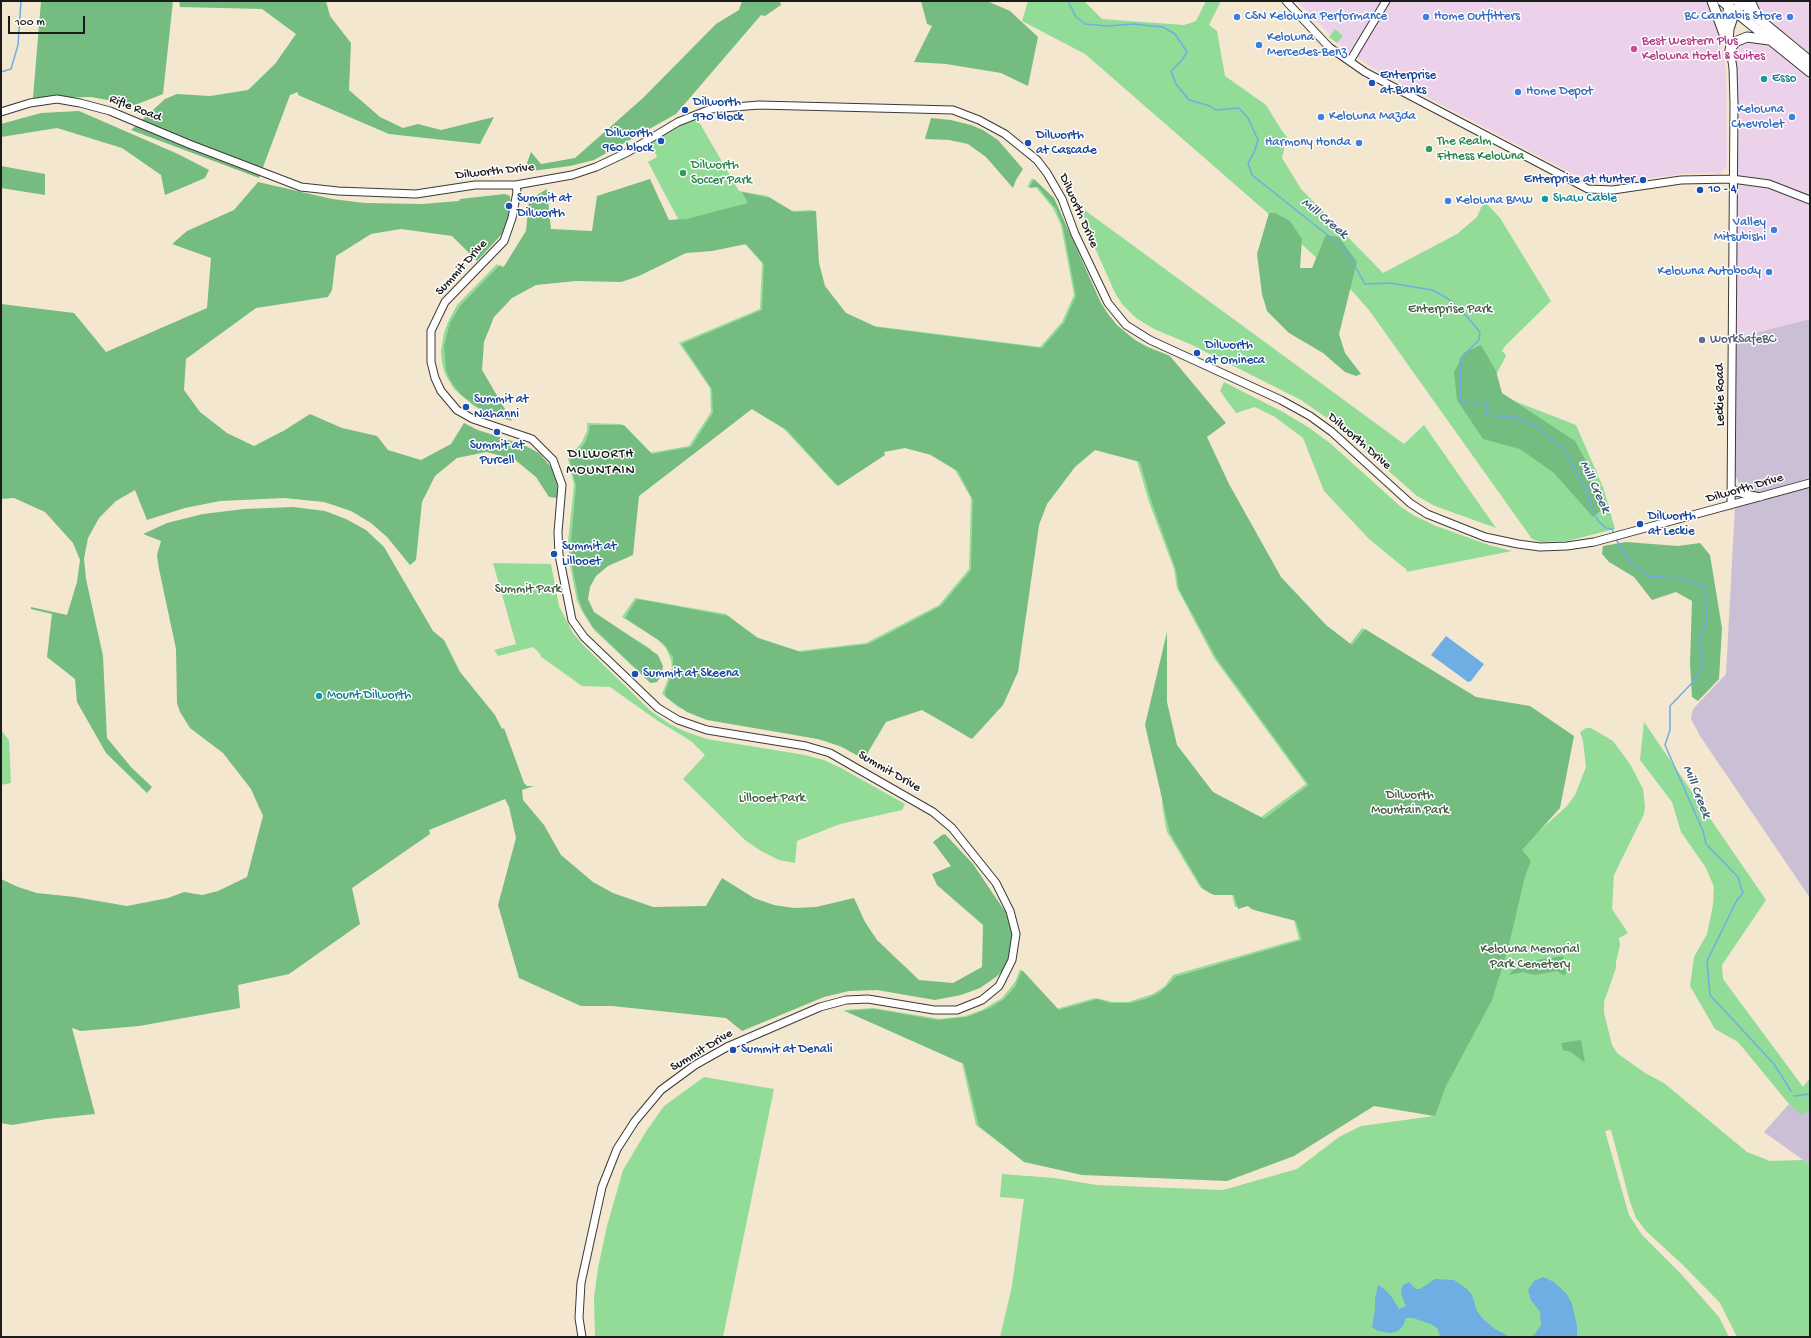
<!DOCTYPE html>
<html>
<head>
<meta charset="utf-8">
<style>
	body { margin:0 }
	#map { position:relative; width:1811px; height:1338px; overflow:hidden; background:#f3e7cf; font-family:"Gochi Hand",sans-serif }
	canvas { display:block }
	.frame { position:absolute; inset:0; border:2px solid #1c1c1c; pointer-events:none }
	.scale { position:absolute; left:8px; top:16px; width:77px; height:18px; box-sizing:border-box; border:2px solid #1c1c1c; border-top:0; padding-left:5px; font-size:12px; line-height:14px; white-space:nowrap; color:#1c1c1c; -webkit-text-stroke:3px #fff; paint-order:stroke }
</style>
</head>
<body>
<div id="map">
<canvas width="1811" height="1338"></canvas>
<div class="frame"></div>
<div class="scale">100 m</div>
</div>
<script>
const ctx = document.querySelector('canvas').getContext('2d');
ctx.lineJoin = 'round';
function fill(path, color) { ctx.fillStyle = color; ctx.fill(path, 'evenodd'); }
const poly = rows => new Path2D(rows.map(r => 'M' + r).join(''));
function trace(path, color, width, dash) { ctx.strokeStyle = color; ctx.lineWidth = width; ctx.lineCap = dash ? 'butt' : 'round'; ctx.setLineDash(dash || []); ctx.stroke(path); }
function write(font, color, halo, rows, align = 'center') {
  ctx.font = font + ' "Gochi Hand",sans-serif'; ctx.lineWidth = 3; ctx.setLineDash([]); ctx.textBaseline = 'middle'; ctx.strokeStyle = halo; ctx.fillStyle = color; for (const [text, x, y, turn = 0] of rows) {
    ctx.save(); ctx.translate(x, y); ctx.rotate((+turn || 0) * Math.PI / 180); ctx.textAlign = isNaN(turn) ? turn : align; if (halo) ctx.strokeText(text, 0, 0); ctx.fillText(text, 0, 0); ctx.restore();
  }
}
const built = poly([
	[1297,1,1704,1,1711,8,1720,33,1726,71,1727,166,1720,173,1679,174,1613,184,1593,182,1569,172,1374,69,1341,46],
	[1753,1,1810,1,1810,53,1758,12],
	[1748,40,1771,43,1810,77,1810,197,1771,182,1736,177,1734,50,1739,43],
	[1735,183,1768,187,1810,203,1810,319,1736,338]
]);
const industrial = poly([
	[1810,319,1810,480,1759,495,1749,493,1740,486,1735,474,1736,338],
	[1810,487,1810,898,1700,736,1691,719,1693,709,1726,674,1735,506],
	[1789,1104,1802,1114,1810,1109,1810,1165,1764,1132]
]);
const green = poly([
	[1028,1,1084,1,1102,19,1184,25,1196,21,1206,1,1221,1,1209,25,1217,31,1225,76,1266,105,1282,131,1287,137,1282,158,1301,189,1383,273,1457,234,1477,217,1484,201,1500,218,1551,301,1505,346,1502,351,1506,355,1505,358,1492,382,1499,395,1576,425,1603,487,1615,529,1567,541,1540,542,1532,539,1369,310,1353,292,1278,222,1085,54,1022,21],
	[1335,29,1343,36,1337,43,1329,37],
	[695,115,739,191,768,196,791,211,813,210,816,262,823,285,844,312,874,326,1040,347,1062,322,1074,295,1061,225,1053,208,1035,186,1027,187,1032,178,1051,197,1099,302,1110,319,1126,334,1139,343,1168,355,1207,401,1205,436,1226,483,1278,576,1324,624,1350,644,1362,628,1495,736,1520,848,1567,806,1575,795,1586,767,1583,741,1580,732,1586,728,1591,728,1613,741,1630,764,1643,789,1645,806,1644,814,1614,875,1612,909,1628,933,1619,938,1620,945,1616,962,1616,968,1604,1002,1604,1013,1612,1045,1617,1053,1645,1073,1664,1083,1747,1152,1770,1161,1803,1160,1810,1165,1810,1337,1737,1337,1720,1303,1683,1265,1646,1231,1636,1218,1630,1202,1611,1130,1605,1131,1629,1215,1642,1235,1682,1275,1719,1317,1729,1337,1000,1337,1012,1286,1024,1199,1000,1197,1002,1174,1054,1178,1097,1185,1223,1190,1297,1169,1339,1137,1361,1126,1434,1116,1372,1105,1080,1174,1022,1160,976,1125,962,1063,843,1010,873,1008,940,1019,965,1016,982,1010,1002,998,1015,982,1020,969,1056,1009,1095,998,1113,1002,1128,1002,1153,994,1165,986,1173,975,1299,939,1294,920,1251,909,1248,906,1240,906,1235,907,1232,894,1211,894,1200,887,1167,832,1163,811,1159,765,1261,817,1306,784,1214,658,1177,588,1174,569,1149,502,1137,461,1105,450,1093,449,1073,466,1045,503,1037,524,1000,704,969,738,957,729,920,709,883,721,862,758,844,748,823,740,697,716,678,707,662,694,672,668,671,660,666,648,657,639,622,617,635,598,726,614,755,637,798,651,866,643,939,605,969,569,971,498,955,470,929,454,902,447,882,451,883,454,836,485,784,429,750,408,636,495,610,562,591,579,586,601,595,614,651,649,651,683,649,682,594,630,583,613,577,601,570,565,568,542,574,485,568,459,582,442,587,431,587,423,621,424,649,453,689,446,711,412,710,388,679,343,760,309,762,263,743,242,683,252,574,280,534,284,510,296,491,316,482,341,480,369,509,420,487,413,474,406,454,389,445,374,442,363,441,351,444,333,448,322,457,305,497,264,500,267,678,219,648,162,657,157,649,140],
	[1075,203,1404,444,1424,425,1496,528,1435,506,1417,496,1334,423,1301,400,1190,344,1154,329,1136,318,1122,304,1115,293],
	[1224,382,1283,412,1308,427,1330,443,1401,507,1413,515,1436,526,1489,545,1512,551,1406,572,1407,570,1369,539,1324,491,1303,438,1275,417,1255,407,1236,413,1220,391],
	[493,563,551,564,559,606,573,633,583,645,652,712,670,724,684,731,707,739,805,755,824,760,841,768,905,804,902,810,840,824,797,841,795,863,779,860,761,851,745,840,683,779,705,755,691,741,658,721,610,687,582,686,540,656,541,655,533,647,498,656,494,650,516,644],
	[1644,722,1766,900,1722,965,1723,979,1803,1087,1810,1078,1810,1109,1802,1115,1789,1104,1738,1042,1715,1029,1690,986,1694,957,1707,934,1713,905,1714,887,1706,868,1681,832,1672,802,1640,760],
	[1,730,9,740,11,783,1,785],
	[704,1077,774,1089,723,1337,595,1337,594,1298,598,1268,607,1226,623,1170,647,1130,664,1106]
]);
const forest = poly([
	[41,1,173,1,163,94,135,105,91,97,33,98],
	[179,1,326,1,330,16,351,43,349,90,380,117,403,128,418,124,441,130,494,117,480,144,389,134,298,95,298,92,290,95,259,178,131,130,165,99,177,94,210,96,248,90,275,64,296,34,262,9,180,7],
	[742,1,780,1,781,5,765,16,761,15,676,114,594,160,570,166,532,171,528,169,527,163,531,152,541,164,575,158,643,98,716,24,739,10],
	[921,1,987,1,1010,11,1038,37,1028,86,1001,73,946,64,914,62,932,26,927,24],
	[79,111,178,154,209,170,205,178,165,195,161,175,122,148,57,128,1,137,1,124,41,113],
	[931,118,951,120,971,125,983,130,998,140,1023,169,1016,180,1013,188,986,157,968,144,949,140,925,139],
	[1,166,45,174,45,195,1,188],
	[650,179,669,220,687,219,748,203,742,192,770,198,794,212,816,211,819,263,825,286,846,313,876,327,1042,348,1064,323,1076,296,1063,226,1056,209,1038,187,1029,188,1034,179,1054,198,1101,303,1108,314,1117,325,1135,340,1149,348,1170,356,1226,423,1207,437,1229,484,1281,577,1326,625,1352,645,1365,629,1476,697,1530,706,1574,736,1560,808,1522,850,1531,861,1525,876,1508,949,1492,1000,1445,1088,1435,1116,1374,1106,1294,1156,1227,1181,1082,1175,1024,1162,979,1126,964,1064,845,1011,875,1009,937,1020,967,1017,990,1008,1004,999,1015,987,1022,970,1059,1010,1098,999,1110,1003,1130,1003,1146,999,1159,993,1170,983,1175,977,1302,940,1296,921,1254,910,1248,906,1238,909,1234,895,1214,895,1203,889,1170,833,1145,725,1167,632,1167,702,1177,745,1213,792,1264,819,1309,785,1217,659,1179,589,1176,570,1152,503,1140,462,1095,450,1075,467,1047,504,1039,525,1018,672,1003,705,972,739,922,710,886,722,864,759,840,746,818,739,707,720,687,712,666,697,665,692,673,673,673,657,663,643,625,618,637,599,728,616,758,638,801,652,869,644,941,606,971,570,973,500,958,471,931,455,905,448,884,452,885,455,838,486,787,430,752,409,639,496,633,555,608,566,596,576,590,587,588,599,594,612,658,655,663,666,661,676,657,682,651,683,602,636,592,626,582,609,578,596,572,566,571,543,576,486,570,460,585,443,589,432,590,425,624,425,652,454,691,447,713,413,712,389,682,344,762,310,764,264,746,244,712,251,686,253,639,276,621,282,576,281,536,285,512,298,494,317,484,342,482,370,512,421,483,411,461,395,450,380,446,370,444,346,450,323,460,306,500,265,503,268,526,231,529,200,547,189,551,229,592,231,597,196],
	[258,182,332,199,365,203,422,204,459,201,460,199,505,194,510,196,511,207,507,225,502,234,477,261,452,236,401,229,371,234,336,256,332,290,328,297,256,308,186,359,184,390,200,412,227,433,254,446,285,430,310,414,342,428,377,436,388,450,421,460,451,444,464,423,478,430,524,445,539,453,552,468,557,481,557,498,549,497,536,477,514,459,486,452,457,458,435,476,422,502,416,560,410,565,387,537,371,523,351,511,324,502,284,498,220,501,185,508,147,520,135,490,116,501,99,518,88,538,84,559,86,579,103,656,107,738,131,767,152,787,147,793,106,753,77,702,75,679,47,657,52,614,31,609,31,607,67,615,77,582,80,560,73,543,45,512,14,498,1,499,1,304,74,313,106,352,207,308,211,258,172,244,187,231,234,210],
	[1269,213,1275,213,1290,221,1302,239,1300,268,1312,268,1326,235,1339,237,1357,262,1339,334,1345,353,1361,374,1356,376,1345,372,1323,353,1289,333,1267,311,1262,294,1257,254],
	[1481,345,1496,371,1502,393,1575,441,1587,463,1593,492,1604,508,1593,517,1554,473,1520,449,1483,439,1457,400,1454,372,1464,353],
	[293,507,325,511,346,519,366,530,384,547,433,631,444,640,460,672,495,715,502,729,504,728,524,783,527,786,534,786,522,790,523,800,544,825,561,855,593,882,613,893,653,907,706,906,722,878,754,898,774,905,794,908,816,907,854,898,865,922,877,940,919,980,953,983,982,967,983,925,937,885,932,874,951,866,933,842,942,835,945,834,973,864,1002,907,1017,925,1019,938,1016,951,1005,969,996,977,980,988,961,995,935,1000,877,990,849,991,824,997,742,1031,726,1018,612,1006,581,1006,519,978,498,905,516,838,509,807,505,799,429,830,430,834,352,888,360,924,289,974,238,985,240,1008,139,1026,81,1031,72,1028,95,1114,47,1119,12,1125,1,1123,1,879,18,887,37,893,75,897,127,906,168,898,184,892,202,895,218,891,247,877,255,846,263,816,251,789,223,753,190,728,180,712,177,703,176,649,159,569,157,555,161,541,143,534,167,523,203,514,244,509],
	[1626,542,1678,546,1700,543,1710,555,1722,628,1719,679,1698,701,1692,697,1690,663,1692,601,1676,592,1652,600,1634,577,1609,562,1602,554,1603,546],
	[1563,956,1566,974,1563,975,1557,971,1535,975,1523,972,1509,975,1512,971,1521,965,1530,961],
	[1581,1040,1585,1063,1571,1052,1563,1050,1561,1043]
]);
const water = poly([
	[1446,636,1484,664,1471,681,1468,682,1431,655],
	[1543,1277,1554,1282,1567,1294,1572,1304,1577,1326,1577,1337,1529,1337,1534,1335,1541,1325,1540,1312,1531,1300,1528,1290,1534,1281],
	[1435,1279,1454,1280,1467,1289,1472,1295,1477,1311,1483,1319,1495,1329,1510,1337,1440,1337,1438,1329,1431,1324,1413,1318,1406,1318,1403,1326,1398,1331,1390,1333,1378,1331,1372,1327,1375,1309,1375,1299,1378,1285,1383,1288,1391,1296,1399,1309,1406,1306,1401,1294,1402,1286,1409,1282,1416,1289,1420,1289]
]);
const stream = poly([
	[1068,1,1076,17,1085,24,1107,26,1134,24,1151,26,1163,27,1175,34,1187,52,1182,60,1171,71,1176,84,1189,100,1210,106,1216,110,1239,108,1248,118,1258,140,1254,153,1248,163,1252,175,1345,249,1365,284,1390,283,1432,290,1447,298,1462,311,1480,332,1479,340,1460,359,1461,401,1470,404,1484,403,1488,405,1486,415,1515,417,1534,425,1565,450,1587,491,1591,507,1598,521,1606,528,1612,529,1614,534],
	[1,72,11,69,18,45,21,1],
	[1616,539,1629,561,1648,576,1680,578,1705,587,1707,619,1699,641,1702,655,1702,667,1691,684,1670,706,1670,730,1665,745,1703,831,1706,844,1738,877,1743,893,1737,900,1707,961,1710,995,1774,1064,1791,1091],
	[1794,1096,1810,1094]
]);
const secondary = poly([
	[1286,1,1329,47,1365,72,1588,189,1613,190,1681,180,1732,179,1769,184,1810,200],
	[1724,31,1728,5,1731,1],
	[1350,61,1386,1],
	[1,112,30,103,57,99,80,103,110,111,189,144,301,187,338,191,416,194,475,185,516,185,572,175,596,167,628,152,678,122,711,109,759,105,953,110,979,120,1005,134,1037,160,1047,173,1062,199,1075,234,1108,303,1126,325,1150,340,1281,400,1310,416,1332,432,1410,503,1427,514,1485,537,1518,544,1540,547,1567,546,1594,542,1810,483],
	[516,185,517,192,512,218,504,241,445,302,431,331,431,362,435,378,441,391,457,410,473,419,532,439,553,460,562,485,558,532,559,555,572,620,584,637,658,708,678,720,707,730,806,746,830,753,933,812,952,828,996,883,1010,911,1016,934,1012,960,999,986,982,1000,957,1010,934,1010,868,999,846,1000,820,1007,727,1047,695,1065,661,1090,635,1121,617,1149,602,1187,581,1283,579,1318,582,1337],
	[1732,488,1736,492,1760,497],
	[1731,505,1734,104,1733,68,1729,42,1730,29,1737,8]
]);
const highway = poly([
	[1712,1,1724,34],
	[1722,1,1810,72],
	[1737,1,1810,61],
	[1750,1,1757,16],
	[1730,50,1735,42,1747,37,1769,40]
]);
const markers = [
	[1237,17,4,"#3f7fe0"],
	[1426,17,4,"#3f7fe0"],
	[1790,17,4,"#3f7fe0"],
	[1259,45,4,"#3f7fe0"],
	[1634,49,4,"#d1479c"],
	[1764,79,4,"#0f9aa8"],
	[1372,83,4,"#1a4fb4"],
	[1518,92,4,"#3f7fe0"],
	[685,110,4,"#1a4fb4"],
	[1321,117,4,"#3f7fe0"],
	[1792,117,4,"#3f7fe0"],
	[661,141,4,"#1a4fb4"],
	[1028,143,4,"#1a4fb4"],
	[1359,143,4,"#3f7fe0"],
	[1429,149,4,"#2e9e5b"],
	[683,173,4,"#2e9e5b"],
	[1643,180,4,"#1a4fb4"],
	[1700,190,4,"#1a4fb4"],
	[1545,199,4,"#0f9aa8"],
	[1448,201,4,"#3f7fe0"],
	[509,206,4,"#1a4fb4"],
	[1774,230,4,"#3f7fe0"],
	[1769,272,4,"#3f7fe0"],
	[1702,340,4,"#5c6f8a"],
	[1197,353,4,"#1a4fb4"],
	[466,407,4,"#1a4fb4"],
	[497,432,4,"#1a4fb4"],
	[1640,524,4,"#1a4fb4"],
	[554,554,4,"#1a4fb4"],
	[635,674,4,"#1a4fb4"],
	[319,696,4,"#0f9aa8"],
	[733,1050,4,"#1a4fb4"]
];
const shopNames = [
	["CSN Kelowna Performance",1245,17],
	["Home Outfitters",1434,17],
	["BC Cannabis Store",1782,17,"right"],
	["Kelowna",1267,38],
	["Mercedes-Benz",1267,53],
	["Home Depot",1526,92],
	["Kelowna",1784,110,"right"],
	["Chevrolet",1784,125,"right"],
	["Kelowna Mazda",1329,117],
	["Harmony Honda",1351,143,"right"],
	["Kelowna BMW",1456,201],
	["Valley",1766,223,"right"],
	["Mitsubishi",1766,238,"right"],
	["Kelowna Autobody",1761,272,"right"]
];
const hotelNames = [
	["Best Western Plus",1642,42],
	["Kelowna Hotel & Suites",1642,57]
];
const transitNames = [
	["Enterprise",1380,76],
	["at Banks",1380,91],
	["Dilworth",693,103],
	["970 block",693,118],
	["Dilworth",653,134,"right"],
	["960 block",653,149,"right"],
	["Dilworth",1036,136],
	["at Cascade",1036,151],
	["Enterprise at Hunter",1635,180,"right"],
	["10 - 4",1708,190],
	["Summit at",517,199],
	["Dilworth",517,214],
	["Dilworth",1205,346],
	["at Omineca",1205,361],
	["Summit at",474,400],
	["Nahanni",474,415],
	["Summit at",497,446,"center"],
	["Purcell",497,461,"center"],
	["Dilworth",1648,517],
	["at Leckie",1648,532],
	["Summit at",562,547],
	["Lillooet",562,562],
	["Summit at Skeena",643,674],
	["Summit at Denali",741,1050]
];
const cultureNames = [
	["Esso",1772,79],
	["Shaw Cable",1553,199],
	["Mount Dilworth",327,696]
];
const streetNames = [
	["Rifle Road",135,109,21],
	["Dilworth Drive",495,172,-6],
	["Dilworth Drive",1078,211,66],
	["Summit Drive",462,268,-48],
	["Leckie Road",1721,395,-90],
	["Dilworth Drive",1359,442,41],
	["Dilworth Drive",1745,489,-16],
	["Summit Drive",889,772,30],
	["Summit Drive",702,1051,-31]
];
const leisureNames = [
	["The Realm",1437,142],
	["Fitness Kelowna",1437,157],
	["Dilworth",691,166],
	["Soccer Park",691,181]
];
const parkNames = [
	["Enterprise Park",1450,310],
	["Summit Park",528,590],
	["Dilworth",1410,796],
	["Mountain Park",1410,811],
	["Lillooet Park",772,799],
	["Kelowna Memorial",1530,950],
	["Park Cemetery",1530,965]
];
const serviceNames = [
	["WorkSafeBC",1710,340]
];
const waterNames = [
	["Mill Creek",1324,219,39],
	["Mill Creek",1594,487,65],
	["Mill Creek",1696,792,68]
];
const neighbourhoodNames = [
	["DILWORTH",601,455],
	["MOUNTAIN",601,471]
];
fill(built, '#ecd1ea');
fill(industrial, '#cbbfd5');
fill(green, '#92dc98');
fill(forest, '#75bc80');
fill(water, '#6faee2');
trace(stream, '#6faee2', 1.5);
trace(secondary, '#3c3a37', 9);
trace(highway, '#3c3a37', 11);
trace(secondary, '#fff', 7);
trace(highway, '#fff', 9);
for (const [x, y, r, color] of markers) { const dot = new Path2D(); dot.arc(x, y, r, 0, 2 * Math.PI); ctx.fillStyle = color; ctx.fill(dot); trace(dot, '#fff', 1.5); }
write('13px', '#366cbe', '#fff', shopNames, 'left');
write('13px', '#b23c85', '#fff', hotelNames, 'left');
write('13px', '#164399', '#fff', transitNames, 'left');
write('13px', '#0d838f', '#fff', cultureNames, 'left');
write('13px', '#1c1c1c', '#fff', streetNames);
write('13px', '#27864d', '#fff', leisureNames, 'left');
write('13px', '#455f47', '#fff', parkNames);
write('13px', '#4e5e75', '#fff', serviceNames, 'left');
write('italic 14px', '#415e75', '#fff', waterNames);
ctx.letterSpacing = '1px';
write('14px', '#1c1c1c', '#fff', neighbourhoodNames);
ctx.letterSpacing = '0px';
</script>
</body>
</html>
